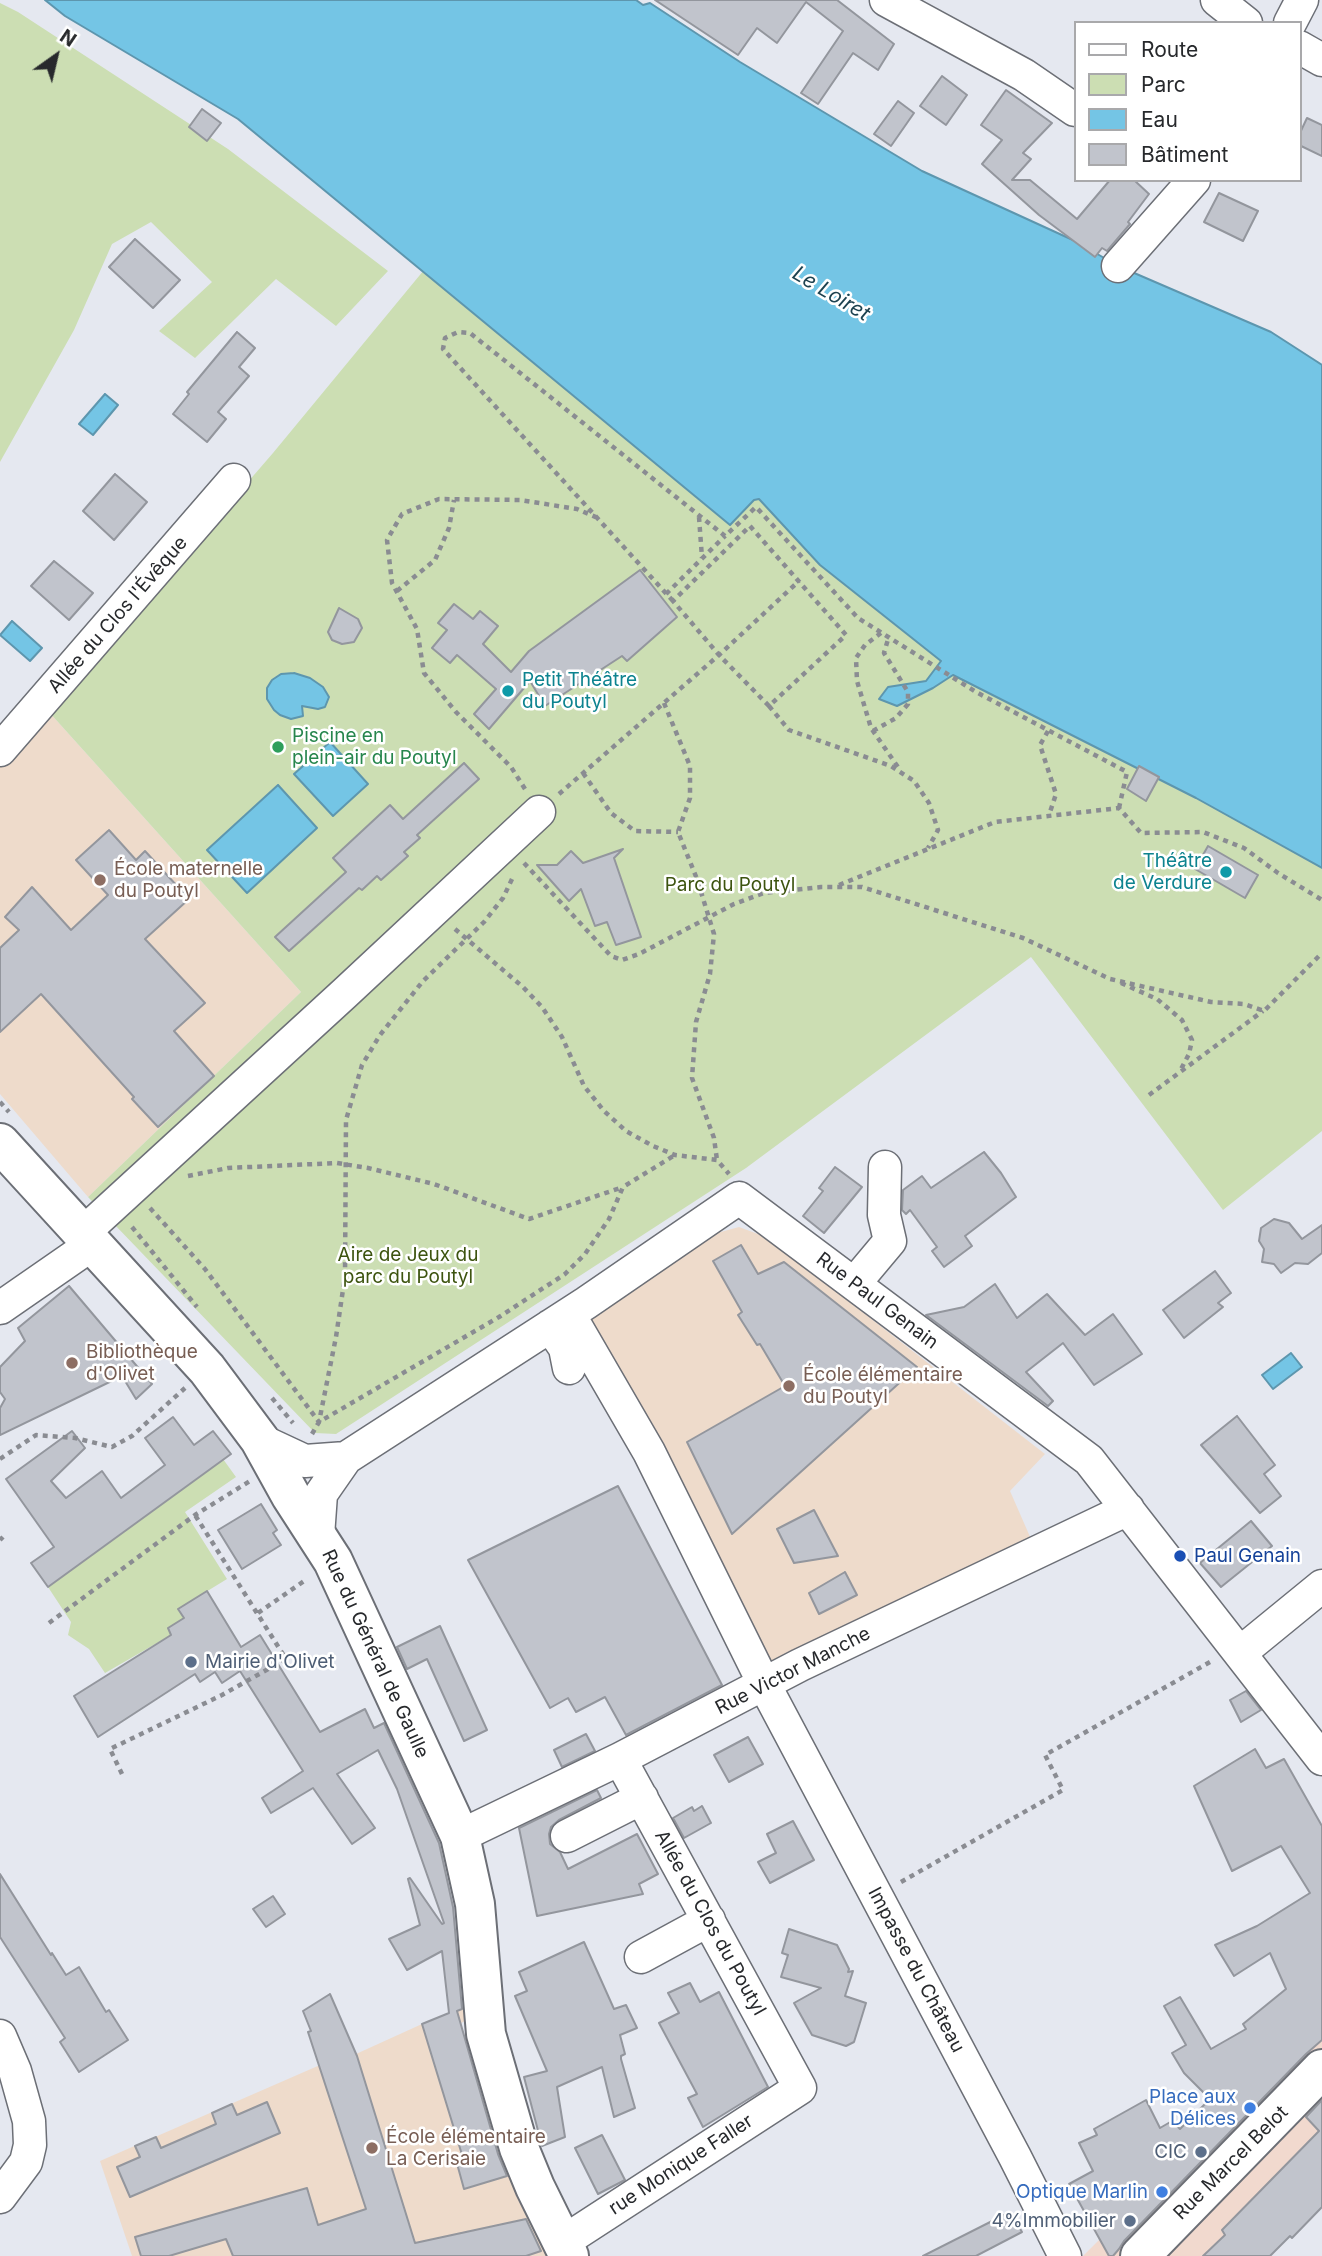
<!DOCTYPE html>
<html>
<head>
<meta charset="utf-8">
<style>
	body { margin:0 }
	#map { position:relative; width:1322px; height:2256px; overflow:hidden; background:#e5e8f0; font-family:Inter,sans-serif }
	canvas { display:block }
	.legend { position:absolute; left:1074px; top:21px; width:228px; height:161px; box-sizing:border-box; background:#fff; border:2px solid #a9a9ab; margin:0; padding:9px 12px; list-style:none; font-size:21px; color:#27292c }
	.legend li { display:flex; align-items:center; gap:14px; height:35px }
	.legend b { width:35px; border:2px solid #a9a9ab }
	.north { position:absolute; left:21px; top:21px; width:70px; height:70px; -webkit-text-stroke:5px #fff; paint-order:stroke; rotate:34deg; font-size:19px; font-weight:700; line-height:28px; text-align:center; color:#27292c }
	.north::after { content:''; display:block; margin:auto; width:24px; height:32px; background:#27292c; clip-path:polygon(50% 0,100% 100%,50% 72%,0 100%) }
</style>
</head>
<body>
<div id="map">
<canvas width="1322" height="2256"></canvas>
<ul class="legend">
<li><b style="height:9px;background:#fff"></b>Route</li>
<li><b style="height:19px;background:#ccdeb3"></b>Parc</li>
<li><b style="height:19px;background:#74c5e5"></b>Eau</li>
<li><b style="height:19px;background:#c1c4cc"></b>Bâtiment</li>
</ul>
<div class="north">N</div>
</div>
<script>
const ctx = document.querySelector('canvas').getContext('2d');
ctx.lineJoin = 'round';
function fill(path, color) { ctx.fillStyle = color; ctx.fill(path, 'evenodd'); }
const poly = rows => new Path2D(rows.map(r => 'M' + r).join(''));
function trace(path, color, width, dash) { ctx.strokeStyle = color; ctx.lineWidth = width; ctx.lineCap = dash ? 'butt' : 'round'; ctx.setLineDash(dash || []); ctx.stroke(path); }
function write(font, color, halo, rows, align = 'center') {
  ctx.font = font + ' Inter,sans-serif'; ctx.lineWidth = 5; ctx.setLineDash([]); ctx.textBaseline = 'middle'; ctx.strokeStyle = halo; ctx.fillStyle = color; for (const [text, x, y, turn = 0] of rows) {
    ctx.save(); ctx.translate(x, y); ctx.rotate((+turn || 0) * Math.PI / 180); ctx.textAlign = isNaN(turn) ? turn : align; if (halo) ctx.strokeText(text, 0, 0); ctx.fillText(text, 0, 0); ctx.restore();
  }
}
const commercial = poly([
	[1322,2017,1322,2165,1239,2256,1083,2256]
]);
const education = poly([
	[49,712,301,992,88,1197,0,1094,0,767],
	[739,1227,766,1237,1045,1454,1010,1491,1031,1539,766,1678,581,1318,717,1233],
	[465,2007,469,2019,461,2023,490,2121,493,2121,554,2256,132,2256,100,2161,320,2065,356,2054,422,2024]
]);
const green = poly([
	[0,3,18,12,228,149,388,271,336,326,276,279,195,358,159,331,212,282,151,222,112,244,74,330,0,462],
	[424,270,730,525,754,500,759,499,820,565,888,616,942,662,926,681,888,687,933,688,953,674,1196,798,1322,868,1322,1131,1223,1210,1031,957,746,1168,336,1434,315,1433,88,1197,301,992,49,712,273,453],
	[223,1459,236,1477,185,1512,227,1579,178,1609,184,1618,168,1628,171,1635,105,1673,89,1649,68,1635,71,1622,48,1587]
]);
const water = poly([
	[45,0,636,0,643,5,650,3,740,62,922,171,1075,241,1118,266,1271,332,1316,361,1322,365,1322,868,1196,798,953,675,933,688,897,706,879,699,888,687,926,681,941,661,820,565,759,499,754,500,730,525,238,119,65,16,45,0],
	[105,394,118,405,93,435,79,424,105,394],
	[12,621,42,648,30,661,0,635,12,621],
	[294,673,310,678,323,687,329,697,325,707,318,709,302,706,303,716,291,719,280,715,274,710,267,699,267,688,272,680,281,674,294,673],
	[330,742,368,784,333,816,294,774,330,742],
	[278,785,317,828,247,893,207,850,278,785],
	[1291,1353,1302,1367,1273,1389,1262,1375,1291,1353]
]);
const building = poly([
	[655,0,837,0,894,44,878,70,853,53,818,104,801,93,843,31,806,2,777,43,757,28,738,55,655,0],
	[942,76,967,95,946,125,920,106,942,76],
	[1006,90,1052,123,1023,153,1031,159,1012,180,1030,180,1077,219,1110,180,1134,180,1149,194,1128,222,1130,224,1107,251,1102,248,1095,257,1039,215,982,164,1002,140,981,125,1006,90],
	[898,101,914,113,891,146,874,134,898,101],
	[202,109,221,123,207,141,189,127,202,109],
	[1307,118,1322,125,1322,156,1299,145,1299,135,1307,118],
	[1219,193,1258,211,1243,241,1204,222,1219,193],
	[135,239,180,280,153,308,109,267,135,239],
	[237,332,255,348,239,367,249,376,218,412,226,419,207,442,173,414,189,394,187,392,237,332],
	[115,474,147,502,114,540,83,511,115,474],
	[54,561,93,593,69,620,31,586,54,561],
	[640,570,677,617,627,661,622,656,545,706,530,681,489,729,474,714,496,689,457,655,450,663,432,648,447,630,438,623,454,604,473,619,480,611,498,626,483,644,511,672,529,651,640,570],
	[339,608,358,619,362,628,354,642,342,644,332,640,328,632,339,608],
	[464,763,479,779,417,835,420,838,404,852,408,856,381,880,377,876,362,890,359,888,289,951,275,937,346,872,333,858,390,805,403,819,464,763],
	[1139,766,1159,777,1146,801,1127,789,1139,766],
	[109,830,136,860,145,851,189,899,145,939,205,1003,174,1031,214,1076,158,1127,132,1099,134,1097,41,994,0,1032,0,948,19,930,5,917,32,887,71,930,108,895,76,860,109,830],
	[1208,846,1258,875,1245,898,1195,869,1208,846],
	[623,849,614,858,641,937,616,945,607,922,595,926,581,889,569,901,537,865,557,865,571,851,583,863,623,849],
	[984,1152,1001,1173,1016,1197,965,1236,972,1246,944,1267,932,1251,937,1247,910,1210,906,1214,902,1210,903,1190,922,1176,931,1188,984,1152],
	[835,1167,862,1187,824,1233,803,1216,823,1191,819,1188,835,1167],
	[1274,1219,1289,1223,1302,1239,1322,1225,1322,1253,1308,1264,1295,1263,1281,1273,1274,1264,1262,1262,1264,1249,1259,1241,1261,1228,1274,1219],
	[741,1245,758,1274,784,1262,917,1367,732,1534,687,1442,785,1386,760,1344,757,1345,738,1315,742,1312,713,1261,741,1245],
	[1215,1271,1231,1293,1218,1303,1223,1307,1184,1338,1163,1310,1215,1271],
	[995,1284,1017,1318,1047,1294,1085,1335,1113,1314,1142,1354,1094,1385,1063,1343,1026,1372,1053,1401,1048,1406,926,1315,964,1307,995,1284],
	[69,1286,152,1384,136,1399,122,1376,0,1435,0,1408,5,1399,0,1392,0,1367,25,1341,18,1328,69,1286],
	[1237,1416,1275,1465,1264,1474,1281,1496,1260,1513,1201,1445,1237,1416],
	[173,1417,194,1445,213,1431,231,1454,48,1587,31,1563,54,1547,6,1479,72,1431,85,1448,51,1481,66,1498,102,1471,121,1498,165,1465,145,1438,173,1417],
	[618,1486,722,1685,626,1735,605,1697,576,1712,568,1698,550,1708,468,1560,618,1486],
	[261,1504,277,1530,273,1533,281,1545,242,1569,218,1530,261,1504],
	[814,1510,838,1556,794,1563,777,1529,814,1510],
	[1251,1521,1272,1546,1221,1587,1200,1563,1251,1521],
	[845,1572,857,1595,819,1614,809,1593,845,1572],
	[207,1591,241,1647,260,1635,320,1732,365,1709,374,1728,384,1723,439,1843,453,1907,462,2009,457,2011,498,2154,507,2176,464,2189,456,2160,463,2158,422,2024,449,2013,442,1951,407,1970,389,1939,420,1925,408,1879,410,1878,442,1924,444,1923,397,1789,378,1750,337,1774,375,1828,352,1844,313,1788,271,1813,262,1798,303,1771,240,1671,222,1683,215,1672,200,1682,195,1674,98,1737,74,1696,171,1635,168,1628,184,1618,178,1609,207,1591],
	[440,1626,487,1730,464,1741,427,1659,407,1669,397,1647,440,1626],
	[1246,1691,1261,1710,1241,1722,1230,1700,1246,1691],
	[586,1734,595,1751,562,1767,554,1750,586,1734],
	[748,1737,763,1764,729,1782,714,1755,748,1737],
	[1255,1749,1266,1768,1284,1759,1322,1826,1322,2040,1306,2054,1124,2241,1119,2249,1113,2256,1109,2256,1069,2184,1093,2171,1079,2143,1097,2135,1094,2129,1146,2100,1160,2128,1172,2121,1180,2129,1210,2099,1184,2073,1172,2053,1186,2045,1164,2006,1180,1997,1211,2049,1246,2029,1243,2024,1286,1989,1270,1953,1234,1976,1215,1945,1257,1926,1310,1893,1281,1846,1232,1871,1194,1786,1255,1749],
	[597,1790,601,1798,559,1820,551,1827,549,1834,550,1844,560,1852,568,1869,637,1834,658,1874,639,1884,643,1894,537,1916,519,1828,597,1790],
	[702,1806,711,1823,684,1838,673,1818,692,1807,694,1811,702,1806],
	[793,1821,814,1860,770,1883,758,1862,776,1853,767,1834,793,1821],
	[0,1874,51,1955,52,1953,66,1975,79,1967,106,2012,109,2010,128,2040,79,2072,60,2042,65,2038,0,1937,0,1874],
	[273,1896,285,1914,266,1927,253,1909,273,1896],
	[789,1929,837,1945,849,1969,848,1972,853,1971,845,1996,866,2003,854,2042,846,2046,812,2035,794,2003,821,1988,781,1977,788,1955,782,1953,789,1929],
	[584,1942,614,2009,626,2005,637,2028,620,2035,625,2054,621,2056,621,2059,635,2108,614,2117,602,2067,557,2087,565,2137,542,2146,524,2077,547,2071,515,1996,527,1991,519,1972,584,1942],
	[690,1983,700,2002,719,1992,768,2087,703,2127,688,2098,697,2094,659,2023,679,2013,668,1993,690,1983],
	[330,1994,357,2056,415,2243,526,2219,541,2251,526,2256,233,2256,226,2239,169,2256,141,2256,135,2237,307,2188,318,2225,366,2209,308,2032,311,2031,303,2011,330,1994],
	[1322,2100,1322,2207,1292,2238,1290,2236,1270,2256,1203,2256,1225,2235,1222,2230,1319,2131,1306,2117,1322,2100],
	[267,2102,280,2133,130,2197,117,2167,140,2157,135,2146,156,2137,161,2148,216,2124,212,2113,232,2104,237,2115,267,2102],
	[602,2135,625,2180,598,2194,575,2148,602,2135],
	[1010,2212,1022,2232,976,2256,923,2256,1010,2212]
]);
const path = poly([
	[699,517,702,558],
	[750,526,846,635,769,706,719,655,673,601,750,526],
	[397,591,435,560,449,528,454,500],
	[666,594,725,536],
	[673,601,443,349,445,338,458,332,470,333,725,536,756,507,858,618,976,692,1127,772,1119,808],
	[881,633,865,645,856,658,857,681,871,728,900,770],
	[664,703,690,766,690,798,678,832,697,879,714,934,710,974,696,1022,692,1078,714,1138,717,1160],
	[769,706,789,730,891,766,914,781,929,803,938,830,928,848],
	[873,731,896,718,908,704,908,692,884,653,889,636],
	[1048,731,1040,745,1056,794,1049,815],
	[583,773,611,813,635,831,678,832],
	[525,789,511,767,456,712,424,673,417,629,392,583,387,540,402,514,439,499,520,500,577,509,598,518],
	[559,794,719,655,799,581],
	[524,863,611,956,622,960,639,954,734,904,764,893,821,887,862,887,1023,938,1110,979,1211,1002,1244,1004,1264,1011,1322,953],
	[839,885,995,822,1119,808,1141,833,1203,832,1244,848,1278,873,1322,900],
	[455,929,523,987,542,1007,562,1037,584,1086,604,1111,626,1131,653,1146,675,1155,717,1160,729,1174],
	[1121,983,1157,999,1182,1020,1192,1040,1189,1054,1180,1071],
	[1149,1095,1263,1011],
	[0,1102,9,1112],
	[188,1176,228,1168,337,1163,368,1168,434,1184,529,1219,623,1187],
	[150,1208,205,1269,319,1422,336,1337,345,1276,346,1120,362,1065,380,1035,423,981,484,922,503,898,513,877],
	[132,1227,197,1307],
	[272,1398,293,1423],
	[312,1434,319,1422,499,1317,565,1274,585,1254,609,1219,623,1187,675,1155],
	[0,1459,36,1435,75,1438,112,1447,132,1436,185,1388],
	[0,1540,3,1537],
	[258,1613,307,1579],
	[49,1623,195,1515,250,1481],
	[122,1774,110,1749,222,1695,286,1659,195,1515],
	[901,1882,1063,1790,1045,1755,1210,1662]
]);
const minor = poly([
	[886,0,1024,75,1075,110],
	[1217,0,1246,23],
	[1290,23,1302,0],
	[1299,47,1322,60],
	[1118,266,1194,180],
	[0,750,234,480],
	[82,1234,345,993,539,812],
	[854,1284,890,1241,884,1215,885,1167],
	[0,1308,91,1245],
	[569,1314,649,1452,764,1684,1015,2157,1065,2256],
	[550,1326,565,1348,569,1368],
	[260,1440,305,1461,346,1458],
	[318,1536,321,1494,346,1458,586,1303,739,1198,1089,1460,1322,1759],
	[1240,1653,1322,1586],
	[460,1836,620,1759,800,1665,1128,1509],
	[567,1836,642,1798],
	[641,1957,709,1920],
	[0,2036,15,2071,29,2121,30,2145,26,2162,0,2197],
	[563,2242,800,2088,620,1759]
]);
const major = poly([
	[0,1143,207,1369,260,1440,291,1496,333,1561,460,1836,475,1904,486,2034,519,2148,535,2187,569,2256],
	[1140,2256,1322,2069]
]);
const markers = [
	[508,691,7,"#0f9aa8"],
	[278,747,7,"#2e9e5b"],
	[1226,872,7,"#0f9aa8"],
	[100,880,7,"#8d6e63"],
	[72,1363,7,"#8d6e63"],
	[789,1386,7,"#8d6e63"],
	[1180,1556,7,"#1a4fb4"],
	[191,1662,7,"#5c6f8a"],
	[1250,2108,7,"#3f7fe0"],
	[372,2148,7,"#8d6e63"],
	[1201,2152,7,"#5c6f8a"],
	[1162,2192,7,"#3f7fe0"],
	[1130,2221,7,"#5c6f8a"]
];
const streetNames = [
	["Allée du Clos l'Évêque",118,615,-49],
	["Rue Paul Genain",877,1301,37],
	["Rue du Général de Gaulle",375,1654,65],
	["Rue Victor Manche",793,1671,-27],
	["Allée du Clos du Poutyl",710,1923,61],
	["Impasse du Château",916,1970,62],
	["Rue Marcel Belot",1231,2163,-45],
	["rue Monique Faller",681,2165,-33]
];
const cultureNames = [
	["Petit Théâtre",522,680],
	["du Poutyl",522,702],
	["Théâtre",1212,861,"right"],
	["de Verdure",1212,883,"right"]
];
const leisureNames = [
	["Piscine en",292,736],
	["plein-air du Poutyl",292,758]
];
const educationNames = [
	["École maternelle",114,869],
	["du Poutyl",114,891],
	["Bibliothèque",86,1352],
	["d'Olivet",86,1374],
	["École élémentaire",803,1375],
	["du Poutyl",803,1397],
	["École élémentaire",386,2137],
	["La Cerisaie",386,2159]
];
const parkNames = [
	["Parc du Poutyl",730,885],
	["Aire de Jeux du",408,1255],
	["parc du Poutyl",408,1277]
];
const transitNames = [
	["Paul Genain",1194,1556]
];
const serviceNames = [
	["Mairie d'Olivet",205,1662,"left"],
	["CIC",1187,2152],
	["4%Immobilier",1116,2221]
];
const shopNames = [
	["Place aux",1236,2097],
	["Délices",1236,2119],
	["Optique Marlin",1148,2192]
];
const waterNames = [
	["Le Loiret",831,294,31]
];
fill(commercial, '#f1d9ce');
fill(education, '#eedbcb');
fill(green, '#ccdeb3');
fill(water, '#74c5e5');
trace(water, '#5d96ae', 2);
fill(building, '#c1c4cc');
trace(building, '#93969d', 2);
trace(minor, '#6c6f76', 35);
trace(major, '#6c6f76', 42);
trace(path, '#8a8c92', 4.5, [5, 5]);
trace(minor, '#fff', 32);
trace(major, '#fff', 38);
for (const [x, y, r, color] of markers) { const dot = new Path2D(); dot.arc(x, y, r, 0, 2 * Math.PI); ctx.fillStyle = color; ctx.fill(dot); trace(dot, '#fff', 2.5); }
write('19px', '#27292c', '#fff', streetNames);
write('19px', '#0d838f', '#fff', cultureNames, 'left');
write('19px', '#27864d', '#fff', leisureNames, 'left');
write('19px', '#785e54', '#fff', educationNames, 'left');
write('19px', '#3d540f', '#fff', parkNames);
write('19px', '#164399', '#fff', transitNames, 'left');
write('19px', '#4e5e75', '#fff', serviceNames, 'right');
write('19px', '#366cbe', '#fff', shopNames, 'right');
write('italic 21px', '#1e4351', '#fff', waterNames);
</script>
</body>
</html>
